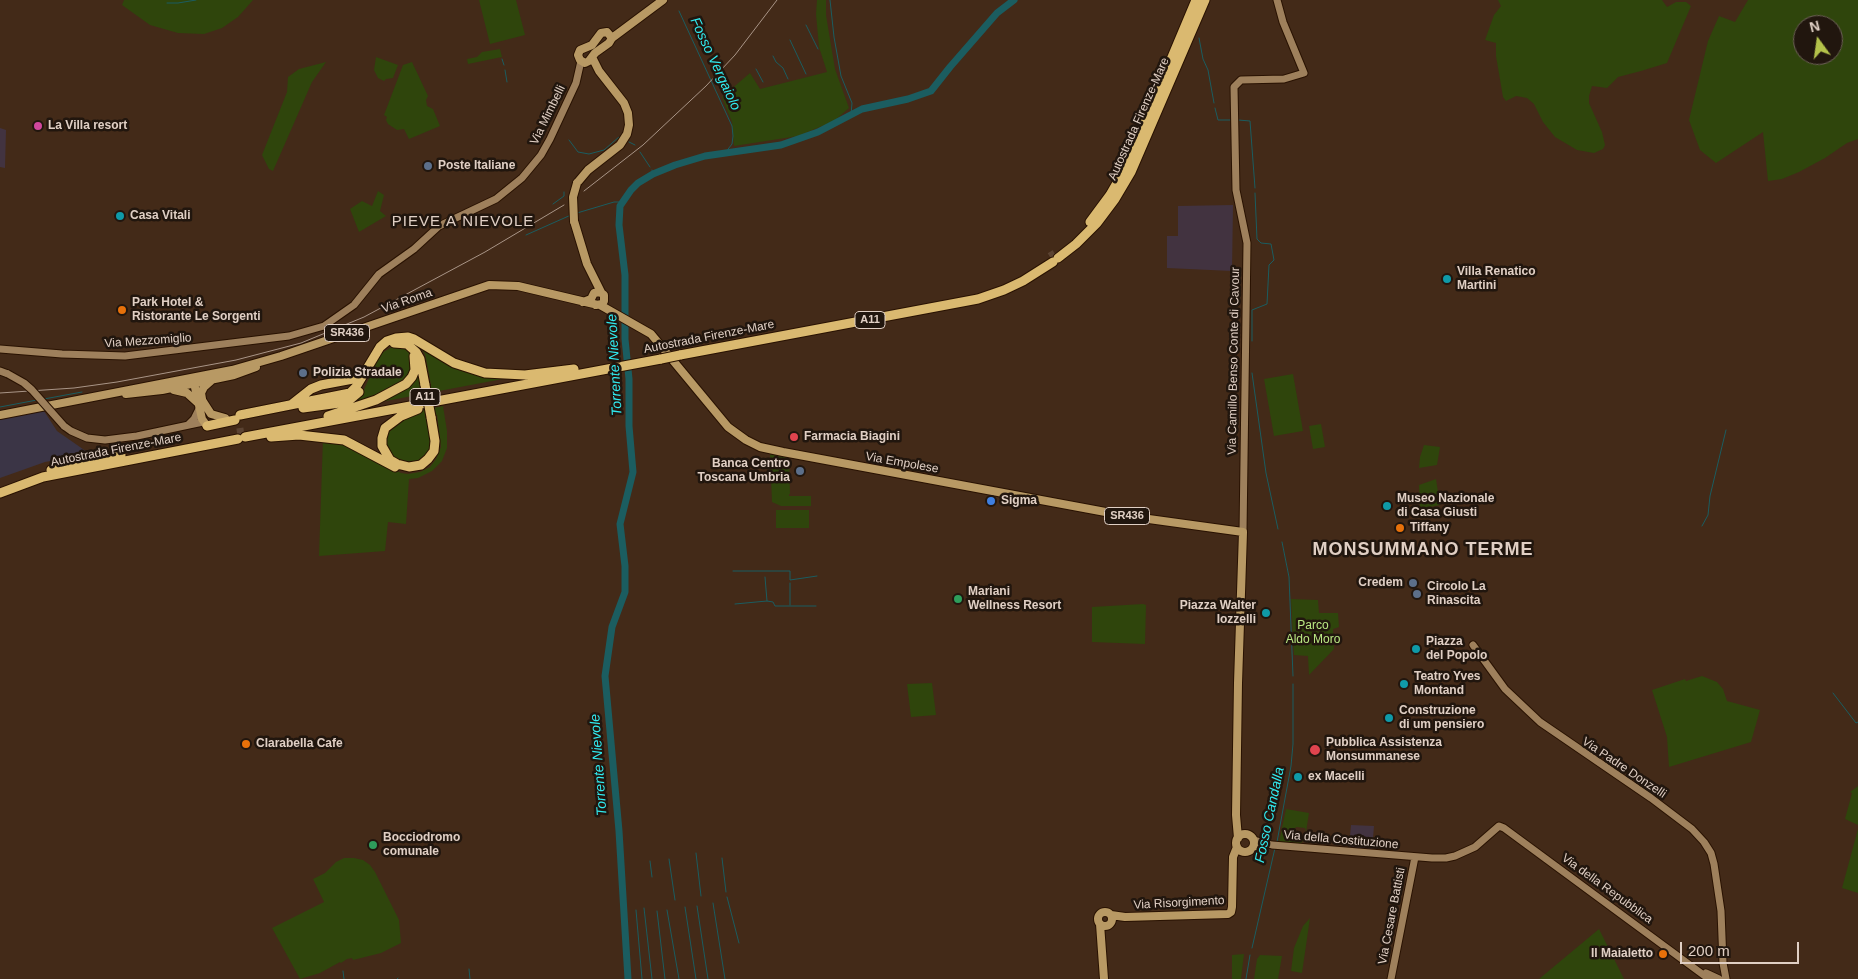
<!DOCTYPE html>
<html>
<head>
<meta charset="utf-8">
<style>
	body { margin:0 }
	#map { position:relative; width:1858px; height:979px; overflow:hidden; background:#432a18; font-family:Helvetica,sans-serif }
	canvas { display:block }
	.north { position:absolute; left:1793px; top:15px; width:50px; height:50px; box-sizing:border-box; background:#21160e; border:1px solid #6d6057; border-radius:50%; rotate:346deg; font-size:14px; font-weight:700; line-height:20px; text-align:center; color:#e0cfc4 }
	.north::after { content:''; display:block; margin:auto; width:18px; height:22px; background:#b4c24a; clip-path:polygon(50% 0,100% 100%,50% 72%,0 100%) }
	.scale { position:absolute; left:1680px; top:942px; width:119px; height:22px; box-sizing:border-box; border:2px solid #e0cfc4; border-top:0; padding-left:6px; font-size:15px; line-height:18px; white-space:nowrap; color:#e0cfc4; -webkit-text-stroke:4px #21160e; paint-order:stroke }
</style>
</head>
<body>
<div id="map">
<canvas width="1858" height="979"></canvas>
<div class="north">N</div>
<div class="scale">200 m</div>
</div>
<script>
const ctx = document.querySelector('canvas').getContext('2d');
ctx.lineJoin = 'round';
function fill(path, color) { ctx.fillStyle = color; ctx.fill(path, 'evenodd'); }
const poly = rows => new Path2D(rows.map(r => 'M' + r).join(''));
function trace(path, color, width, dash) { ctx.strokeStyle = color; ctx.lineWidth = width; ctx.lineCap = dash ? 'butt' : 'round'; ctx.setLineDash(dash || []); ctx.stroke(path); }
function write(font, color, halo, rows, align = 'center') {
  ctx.font = font + ' Helvetica,sans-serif'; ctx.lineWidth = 5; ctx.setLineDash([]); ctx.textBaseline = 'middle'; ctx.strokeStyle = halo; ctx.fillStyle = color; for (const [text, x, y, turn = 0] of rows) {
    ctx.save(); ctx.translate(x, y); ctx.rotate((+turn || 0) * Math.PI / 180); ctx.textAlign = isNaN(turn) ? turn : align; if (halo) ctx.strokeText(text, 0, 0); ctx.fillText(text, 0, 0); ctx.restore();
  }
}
const commercial = poly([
	[44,411,57,431,90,454,45,462,0,478,0,418]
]);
const education = poly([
	[0,128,6,130,5,168,0,167],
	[1233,205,1232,271,1167,268,1167,236,1178,236,1178,206],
	[1351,825,1374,826,1372,850,1349,847]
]);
const green = poly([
	[124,0,253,0,238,17,222,28,204,34,178,33,150,25,122,5],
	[479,0,516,0,525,35,490,44],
	[817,0,826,0,826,15,835,69,849,108,834,121,798,136,734,146,732,122,722,97,750,73,760,89,827,72,819,47,816,14],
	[1498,0,1662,0,1667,7,1676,2,1686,2,1691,6,1667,63,1641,71,1618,77,1607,88,1592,86,1589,96,1589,103,1602,132,1605,145,1603,149,1594,153,1577,150,1555,137,1543,122,1534,104,1527,98,1516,96,1506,101,1503,97,1496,56,1496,43,1485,40,1494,15,1501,6],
	[1748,0,1858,0,1858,139,1847,143,1825,158,1799,172,1782,179,1768,181,1763,132,1716,163,1700,150,1689,120,1708,41,1719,16,1735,22],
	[1803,25,1833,25,1833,55,1803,55],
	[500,49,502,57,468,64,467,59,477,57,482,52],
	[376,57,398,65,393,78,386,79,384,81,378,78,374,70],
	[326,62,312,82,273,171,269,169,262,155,287,92,288,77,299,69],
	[412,62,428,96,426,100,427,106,433,109,440,126,409,139,404,129,397,130,388,124,386,120,387,117,384,115,403,65],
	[378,191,384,195,380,211,386,216,359,232,350,209,362,201,372,206],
	[392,347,404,348,410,353,413,360,413,371,397,387,349,407,362,394,380,354],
	[420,347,508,378,370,404,390,396,417,365,424,387,431,385,425,354],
	[1293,374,1303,431,1274,436,1264,379],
	[443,406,447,431,447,448,442,461,432,471,418,478,409,479,406,524,388,522,385,551,319,556,323,438,336,440,401,473,408,474,420,472,430,467,436,459,441,447,437,415,429,416,433,446,423,461,409,464,391,456,386,448,386,437,389,429,414,412],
	[1321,424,1325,447,1313,449,1309,426],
	[1424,445,1440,447,1437,465,1419,468,1420,457],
	[770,454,789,458,790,494,789,494,789,506,781,506,772,502],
	[1436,479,1440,505,1420,509,1419,485],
	[789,496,811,496,811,506,789,506],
	[776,510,809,510,809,528,776,528],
	[1291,599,1318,600,1319,613,1338,613,1339,627,1333,629,1334,649,1309,675,1308,656,1294,655],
	[1143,604,1146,605,1145,644,1092,642,1092,607],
	[1702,676,1717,682,1723,689,1727,701,1760,710,1751,742,1669,767,1667,737,1652,690,1685,679,1686,681],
	[932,683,936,715,911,717,907,684],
	[1858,786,1858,825,1845,819,1852,793,1850,792],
	[1286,809,1309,813,1306,832,1305,828,1296,827,1293,832,1295,837,1303,839,1305,836,1304,840,1301,843,1279,842],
	[1858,829,1858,893,1842,888],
	[344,858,354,858,363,860,370,865,375,872,399,920,401,943,381,953,353,960,352,958,347,959,341,963,340,962,320,973,300,979,272,928,324,902,313,879,325,873,336,862],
	[1310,918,1302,973,1291,971,1294,948,1303,926],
	[1599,929,1624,979,1539,979],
	[1244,954,1241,979,1232,979,1232,955],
	[1260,955,1282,956,1278,979,1254,979,1257,959]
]);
const stream = poly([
	[830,0,834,37,841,76,852,103,851,115],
	[167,3,178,3,196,0],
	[679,11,732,126,733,136,732,144,725,153],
	[806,25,818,49],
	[1199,38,1203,59,1208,70,1214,103],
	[790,40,806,74],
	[773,56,776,62,783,68,788,79],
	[502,59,504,65],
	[756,69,763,82],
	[505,70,507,82],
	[1215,108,1218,120,1231,120],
	[1238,120,1250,121,1255,188],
	[569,140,578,152,589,154,604,150,619,137],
	[629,142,635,145],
	[640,152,650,167],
	[652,170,653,174],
	[553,204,564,196,564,192],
	[577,213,614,202,622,202],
	[526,235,571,215],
	[1252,341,1252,310,1267,304,1269,265,1274,260,1271,244,1261,243,1257,239,1255,193],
	[1252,373,1266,473,1278,529],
	[44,399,82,392],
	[0,407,37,400],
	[1702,526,1708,515,1710,496,1726,430],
	[1282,542,1289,577,1293,676],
	[733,571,790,571,790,580,817,576],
	[765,577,767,601],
	[790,583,790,605],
	[735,604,767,601,773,602,775,606,816,606],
	[1833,693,1856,723,1858,722],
	[1277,842,1291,766,1293,744,1293,684],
	[696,853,701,896],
	[722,858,726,892],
	[669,859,675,900],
	[650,861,652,877],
	[727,897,739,943],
	[713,903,725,979],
	[697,906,708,979],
	[685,907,696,979],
	[644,908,652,979],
	[636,910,642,979],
	[667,910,679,979],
	[657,911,665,979],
	[1252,948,1275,848],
	[469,969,470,979],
	[343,971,344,979],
	[397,979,398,978],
	[1246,979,1250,955]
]);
const river = poly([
	[628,979,619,831,605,676,612,627,625,592,625,566,620,524,633,472,629,426,629,379,625,339,625,275,619,225,620,206,631,190,638,183,653,174,675,165,705,156,781,145,818,132,862,109,908,99,931,91,950,67,997,13,1014,0]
]);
const highwayTunnel = poly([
	[1050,257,1055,254],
	[237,433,244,432]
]);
const secondary = poly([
	[0,349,62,354,125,356,289,336,324,326,354,305,379,274,414,249,439,226,496,199,522,178,541,155,550,139,576,83,581,61],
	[0,371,8,374],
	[188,425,194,419,200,407],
	[64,426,71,431,87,438,105,440,137,436,203,422],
	[1243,532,1247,243,1236,190,1234,87,1241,80,1284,79,1304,73,1283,22,1277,0],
	[1473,645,1505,689,1540,722,1651,798,1692,829,1704,842,1711,853,1714,864,1721,911,1723,963,1726,979],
	[1254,840,1272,845,1432,858,1446,858,1455,856,1475,847,1499,826,1504,828,1709,979],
	[1252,849,1266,845],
	[1706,973,1719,979],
	[1391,979,1415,857]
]);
const primary = poly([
	[612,38,607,32,601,33,592,45,580,50,578,55,580,60,585,63,589,61,595,53,609,43,612,38,663,0],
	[577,183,588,170,620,145,627,134,629,125,628,113,624,103,599,71,592,57],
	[574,221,587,264,601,292],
	[583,302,591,299,594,293,600,292,604,295,604,301,602,304,596,305],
	[600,305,651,334,728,427,746,440,760,447,783,452,1127,516,1243,532,1238,683,1236,815,1238,838],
	[194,379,194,383,202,419,207,426],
	[174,390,187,393,198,403],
	[126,394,162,390,234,375,256,367],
	[202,399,201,393,204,387,212,380],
	[202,400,211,414,225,418],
	[0,415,232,370,281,356,489,285,518,286,594,304],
	'1236 843a9 9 0 1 1 18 0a9 9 0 1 1-18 0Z',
	'1098 919a7 7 0 1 1 14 0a7 7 0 1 1-14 0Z',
	[1111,915,1125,917,1228,914,1231,912,1232,907,1233,857,1237,847],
	[1100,924,1104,979]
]);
const highway = poly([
	[1090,222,1110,195,1125,169,1196,0],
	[1058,258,1076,244,1097,223,1115,199,1131,172,1205,0],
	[394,343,407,344,416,352,420,359,425,385],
	[680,355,978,299,1004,290,1023,281,1053,262],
	[292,404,311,389,321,385,353,379,363,373],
	[303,408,347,402,359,392],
	[418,409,401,416,385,428,382,438,382,446,390,460,397,464,409,467,421,465,428,459,434,451,435,441,431,417],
	[240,415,350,393,356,387,380,347,387,341,396,338,408,337,414,339,454,363,485,373,525,375,574,369],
	[328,416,376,400,406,384,412,377,415,370,414,356],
	[207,426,235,420],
	[245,437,661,359],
	[271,437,299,435,344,440,395,467],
	[51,470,121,455],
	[0,493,43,477,238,439]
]);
const rail = poly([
	[584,191,643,145,706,86,735,55,777,0],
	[0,393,74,388,117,382,236,360,301,343,364,317,485,252,564,205]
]);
const secondaryBridge = poly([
	[8,374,24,383,32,390,64,426]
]);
const primaryBridge = poly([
	[574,221,573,197,577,183]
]);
const highwayBridge = poly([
	[661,359,680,355],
	[425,385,431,417]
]);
const markers = [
	[38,126,5,"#d1479c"],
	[428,166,5,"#5c6f8a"],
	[120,216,5,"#0f9aa8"],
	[1447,279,5,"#0f9aa8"],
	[122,310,5,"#e8710a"],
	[303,373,5,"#5c6f8a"],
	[794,437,5,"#e0444e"],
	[800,471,5,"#5c6f8a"],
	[991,501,5,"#3f7fe0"],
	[1387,506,5,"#0f9aa8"],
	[1400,528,5,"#e8710a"],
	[1413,583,5,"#5c6f8a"],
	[1417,594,5,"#5c6f8a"],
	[958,599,5,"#2e9e5b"],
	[1266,613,5,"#0f9aa8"],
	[1416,649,5,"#0f9aa8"],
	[1404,684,5,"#0f9aa8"],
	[1389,718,5,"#0f9aa8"],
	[246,744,5,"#e8710a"],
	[1315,750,6,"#e0444e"],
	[1298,777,5,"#0f9aa8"],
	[373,845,5,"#2e9e5b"],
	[1663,954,5,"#e8710a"]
];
const shields = [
	[870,320,30],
	[347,333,45],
	[425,397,30],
	[1127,516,45]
];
const shieldNames = [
	["A11",870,320],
	["SR436",347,333],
	["A11",425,397],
	["SR436",1127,516]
];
const streetNames = [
	["Via Mimbelli",548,115,-64],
	["Autostrada Firenze-Mare",1139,119,-66],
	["Via Roma",407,301,-19],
	["Autostrada Firenze-Mare",709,337,-11],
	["Via Mezzomiglio",148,341,-4],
	["Via Camillo Benso Conte di Cavour",1234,361,-89],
	["Autostrada Firenze-Mare",116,450,-11],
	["Via Empolese",902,463,10],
	["Via Padre Donzelli",1624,768,34],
	["Via della Costituzione",1341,840,5],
	["Via della Repubblica",1607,889,36],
	["Via Risorgimento",1179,903,-3],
	["Via Cesare Battisti",1392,916,-79]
];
const poiNames = [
	["La Villa resort",48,126],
	["Poste Italiane",438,166],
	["Casa Vitali",130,216],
	["Villa Renatico",1457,272],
	["Martini",1457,286],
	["Park Hotel &",132,303],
	["Ristorante Le Sorgenti",132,317],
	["Polizia Stradale",313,373],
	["Farmacia Biagini",804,437],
	["Banca Centro",790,464,"right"],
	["Toscana Umbria",790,478,"right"],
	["Museo Nazionale",1397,499],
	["di Casa Giusti",1397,513],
	["Sigma",1001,501],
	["Tiffany",1410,528],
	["Credem",1403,583,"right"],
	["Circolo La",1427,587],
	["Rinascita",1427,601],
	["Mariani",968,592],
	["Wellness Resort",968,606],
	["Piazza Walter",1256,606,"right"],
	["Iozzelli",1256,620,"right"],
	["Piazza",1426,642],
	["del Popolo",1426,656],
	["Teatro Yves",1414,677],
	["Montand",1414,691],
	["Construzione",1399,711],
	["di um pensiero",1399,725],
	["Pubblica Assistenza",1326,743],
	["Monsummanese",1326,757],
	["Clarabella Cafe",256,744],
	["ex Macelli",1308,777],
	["Bocciodromo",383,838],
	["comunale",383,852],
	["Il Maialetto",1653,954,"right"]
];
const parkNames = [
	["Parco",1313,626],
	["Aldo Moro",1313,640]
];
const waterNames = [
	["Fosso Vergaiolo",715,64,65],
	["Torrente Nievole",615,365,-93],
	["Torrente Nievole",599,765,-94],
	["Fosso Candalla",1270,815,-78]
];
const quarterNames = [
	["PIEVE A NIEVOLE",463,222]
];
const districtNames = [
	["MONSUMMANO TERME",1423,550]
];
fill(commercial, '#3b3546');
fill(education, '#423340');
fill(green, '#2f450c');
trace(stream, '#1b5d60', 1);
trace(river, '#1b5d60', 7);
trace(highwayTunnel, '#5b4332', 9, [9, 4.5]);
trace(secondary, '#291202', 9);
trace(primary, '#291202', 10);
trace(highway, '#291202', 11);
trace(secondary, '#9e805c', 7);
trace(primary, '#b89964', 8);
trace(highway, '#dab970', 9);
trace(rail, '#a99587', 1);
trace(secondaryBridge, '#291202', 9, []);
trace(primaryBridge, '#291202', 10, []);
trace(highwayBridge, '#291202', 11, []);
trace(secondaryBridge, '#9e805c', 7);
trace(primaryBridge, '#b89964', 8);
trace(highwayBridge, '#dab970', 9);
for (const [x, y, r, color] of markers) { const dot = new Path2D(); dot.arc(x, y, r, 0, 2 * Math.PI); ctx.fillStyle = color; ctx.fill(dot); trace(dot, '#21160e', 2); }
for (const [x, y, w] of shields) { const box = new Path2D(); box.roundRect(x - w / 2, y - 8.5, w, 17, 4); ctx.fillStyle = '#21160e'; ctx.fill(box); trace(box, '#e0cfc4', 1); }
write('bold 11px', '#e0cfc4', null, shieldNames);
write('12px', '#e0cfc4', '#21160e', streetNames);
write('bold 12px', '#e0cfc4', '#21160e', poiNames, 'left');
write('12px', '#bae883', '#21160e', parkNames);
write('italic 14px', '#31ebf0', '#21160e', waterNames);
ctx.letterSpacing = '1px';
write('15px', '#e0cfc4', '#21160e', quarterNames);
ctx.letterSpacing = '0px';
ctx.letterSpacing = '1px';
write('bold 18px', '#e0cfc4', '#21160e', districtNames);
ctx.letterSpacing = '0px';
</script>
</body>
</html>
